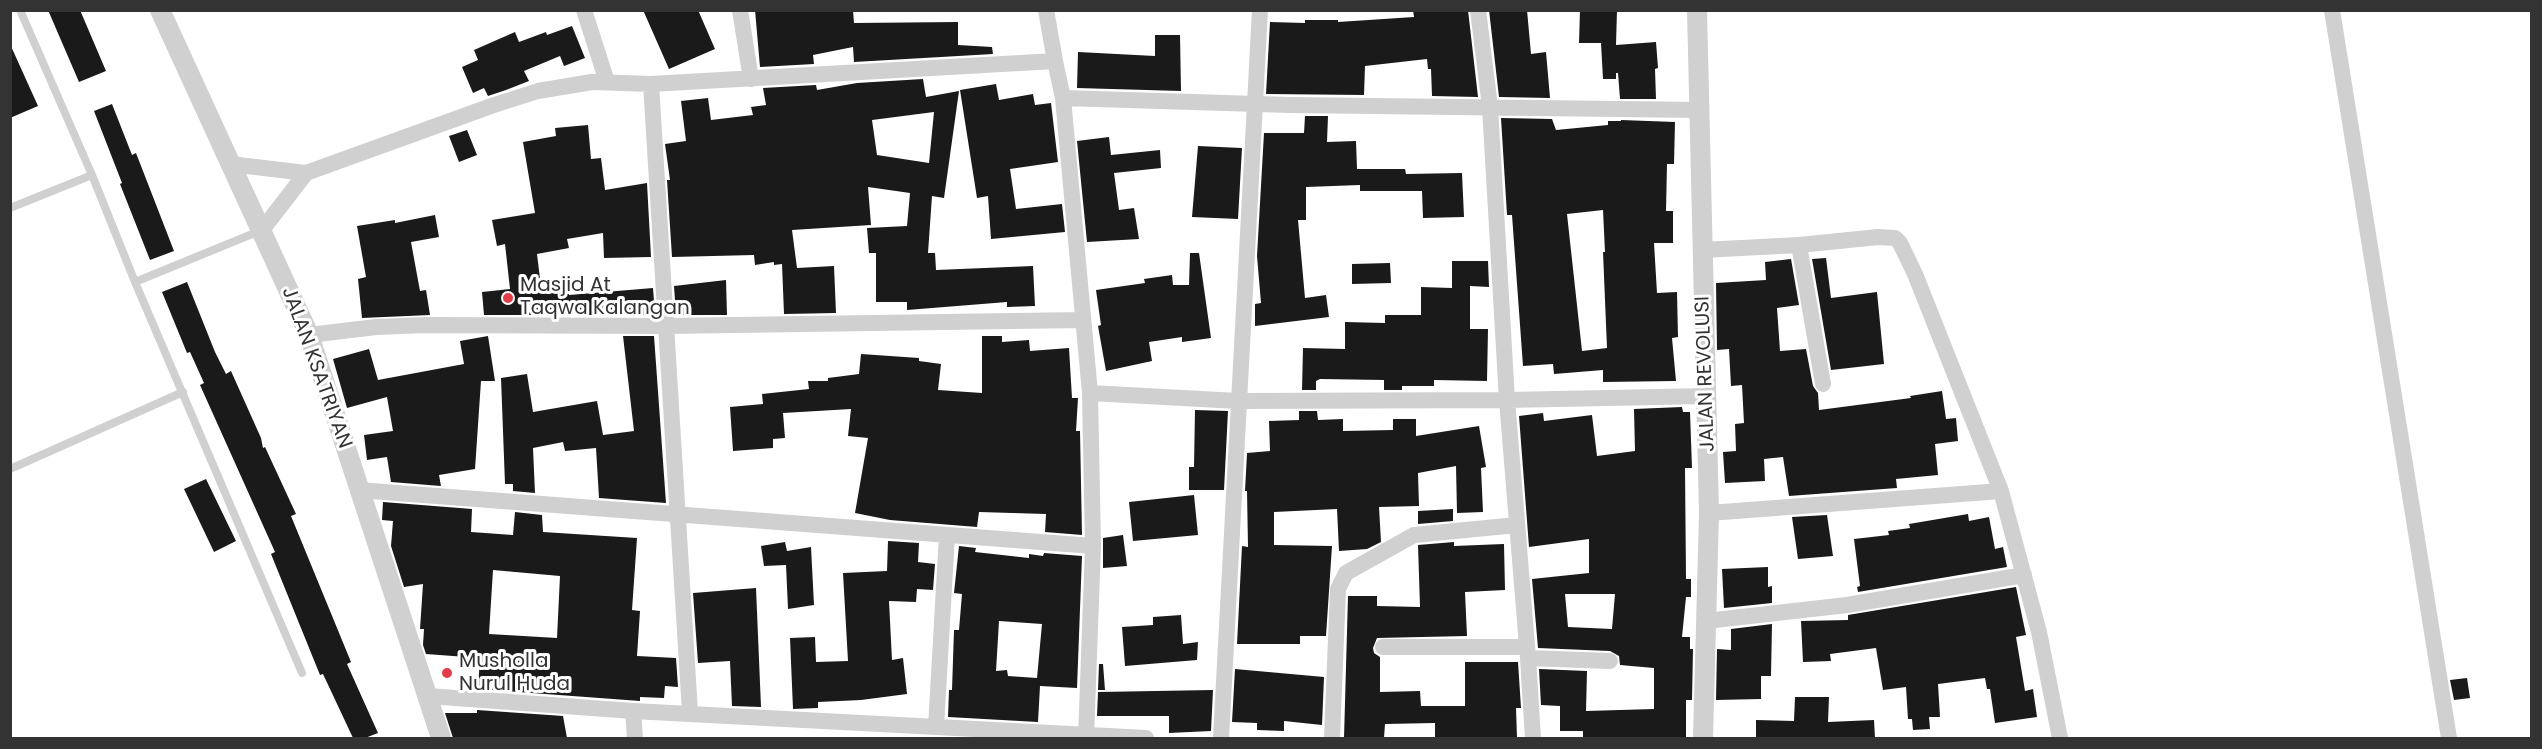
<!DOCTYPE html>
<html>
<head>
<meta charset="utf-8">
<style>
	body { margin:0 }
	#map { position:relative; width:2542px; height:749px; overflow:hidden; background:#fff; font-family:Poppins,sans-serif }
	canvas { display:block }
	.frame { position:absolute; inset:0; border:12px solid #333; pointer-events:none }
</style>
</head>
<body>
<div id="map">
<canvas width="2542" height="749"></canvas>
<div class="frame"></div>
</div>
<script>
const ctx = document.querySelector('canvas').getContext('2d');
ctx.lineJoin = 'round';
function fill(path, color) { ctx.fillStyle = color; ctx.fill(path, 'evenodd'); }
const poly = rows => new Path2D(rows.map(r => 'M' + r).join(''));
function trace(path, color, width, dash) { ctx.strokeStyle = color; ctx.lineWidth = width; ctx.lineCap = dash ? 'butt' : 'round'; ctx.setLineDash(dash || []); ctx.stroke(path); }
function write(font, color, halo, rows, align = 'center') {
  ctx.font = font + ' Poppins,sans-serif'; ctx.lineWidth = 6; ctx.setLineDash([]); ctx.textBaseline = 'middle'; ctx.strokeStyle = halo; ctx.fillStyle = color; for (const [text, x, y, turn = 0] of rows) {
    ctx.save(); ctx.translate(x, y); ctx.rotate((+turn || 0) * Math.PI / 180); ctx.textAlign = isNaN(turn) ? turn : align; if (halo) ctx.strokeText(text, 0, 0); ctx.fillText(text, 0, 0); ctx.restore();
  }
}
const building = poly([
	[48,10,80,10,106,71,79,82],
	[643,10,698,10,715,49,669,69],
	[755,10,853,10,854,23,958,22,958,45,992,47,993,54,854,62,853,47,813,55,814,64,760,67],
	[1413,10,1468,10,1478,97,1432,96,1431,69,1428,69,1427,59,1365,66,1364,95,1266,94,1270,22,1305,23,1305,20,1338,20,1338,22,1414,17],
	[1489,10,1527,10,1531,54,1546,52,1550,98,1499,97],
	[1580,10,1617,10,1616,45,1656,42,1658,68,1655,69,1656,99,1620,99,1618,73,1616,73,1616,79,1603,79,1601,43,1579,43],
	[572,26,585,58,564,66,560,56,524,71,529,81,506,90,488,96,484,88,473,93,462,67,478,60,474,50,515,32,519,42,546,32,547,35],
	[1155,35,1180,35,1181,91,1077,88,1078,52,1155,56],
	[10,44,38,106,10,118],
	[923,79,926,97,959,91,944,198,932,196,928,253,935,253,936,270,1033,266,1035,306,1007,307,1007,302,907,310,907,302,876,302,876,253,869,253,867,228,907,226,910,193,868,187,871,225,792,230,797,268,834,266,836,313,784,314,782,264,774,265,774,262,755,265,754,255,672,257,667,180,670,180,665,144,686,141,681,101,708,98,711,120,753,115,751,107,766,105,763,88,816,85,817,90,857,83],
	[934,112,929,163,877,155,872,120],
	[996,84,999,100,1033,94,1035,105,1051,103,1058,162,1010,169,1016,209,1062,204,1065,232,991,239,988,196,977,198,960,90],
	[112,104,132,155,136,153,174,251,150,260,120,184,122,183,94,111],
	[1305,116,1328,116,1327,142,1356,141,1357,169,1405,169,1406,174,1462,173,1464,217,1423,218,1422,191,1360,191,1360,185,1306,187,1306,220,1298,220,1305,298,1326,295,1329,317,1255,326,1255,304,1261,303,1257,256,1264,133,1304,133],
	[1501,118,1552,119,1556,130,1608,125,1608,121,1621,121,1621,120,1675,122,1674,164,1667,164,1666,211,1673,211,1673,243,1654,243,1657,293,1677,292,1678,337,1672,338,1676,381,1603,382,1603,370,1554,374,1553,364,1523,366,1512,215,1507,215],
	[1603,210,1605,252,1603,252,1607,348,1582,351,1567,214],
	[588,125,591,159,601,158,605,190,647,183,651,257,604,258,603,233,567,239,569,248,537,254,541,287,568,284,569,295,653,288,655,315,577,315,577,313,556,315,484,315,482,292,510,289,505,244,497,246,492,220,535,213,523,142,556,136,555,128],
	[467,130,477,155,459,162,449,136],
	[1109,137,1111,155,1160,150,1161,168,1114,173,1119,210,1134,208,1139,239,1087,242,1077,141],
	[1198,146,1242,148,1238,219,1192,217],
	[435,215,439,237,411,242,420,291,426,290,430,315,362,318,358,279,366,277,357,226,395,220,395,223],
	[1190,253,1199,253,1211,338,1182,342,1182,337,1149,342,1152,361,1106,371,1098,326,1101,325,1096,290,1145,283,1144,279,1172,275,1173,285,1189,285],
	[1826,258,1831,298,1877,292,1884,364,1831,370,1812,259],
	[1791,259,1799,305,1777,308,1780,351,1806,349,1813,386,1818,393,1819,410,1911,398,1910,396,1942,391,1946,419,1956,418,1958,441,1935,444,1938,475,1896,479,1897,488,1789,496,1783,457,1764,459,1765,481,1725,483,1723,452,1736,451,1735,424,1744,423,1742,385,1731,386,1729,349,1717,350,1716,283,1766,280,1765,262],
	[1452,261,1488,261,1489,287,1470,286,1470,329,1488,329,1487,381,1434,380,1434,386,1402,386,1402,390,1384,390,1384,380,1320,379,1316,381,1316,390,1302,390,1303,348,1345,349,1345,322,1385,323,1385,315,1421,315,1421,287,1452,288],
	[1390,263,1391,283,1352,284,1352,264],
	[726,280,727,315,676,315,674,286],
	[187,282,215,352,226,374,231,371,261,438,263,448,265,447,296,514,291,516,351,662,347,664,378,733,365,738,353,738,323,674,320,675,271,554,275,552,200,385,204,383,190,352,187,353,162,292],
	[488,336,495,381,481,381,475,469,439,475,441,486,391,482,387,457,367,460,364,435,393,431,387,397,347,408,333,359,369,349,378,380,464,364,460,341],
	[623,336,654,336,666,503,599,498,596,448,565,451,563,442,533,448,535,493,513,491,513,484,505,484,501,378,527,374,533,412,597,401,603,435,634,431],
	[982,336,1002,336,1002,342,1029,340,1030,351,1069,348,1072,398,1078,398,1076,431,1080,431,1082,535,1045,532,1046,514,979,512,977,527,890,520,855,513,868,438,848,436,851,409,783,413,785,438,773,439,773,448,733,451,730,407,763,404,762,394,809,389,808,381,828,381,828,378,859,374,861,354,919,358,919,361,941,364,938,390,982,393],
	[1682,407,1683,412,1690,412,1692,468,1685,468,1686,579,1691,579,1691,597,1686,597,1682,637,1690,637,1690,649,1693,649,1692,700,1686,700,1686,738,1583,738,1583,731,1560,731,1560,706,1541,705,1539,669,1587,671,1586,711,1654,709,1654,668,1620,665,1619,656,1610,651,1538,648,1532,579,1589,573,1589,539,1529,547,1519,416,1543,413,1544,421,1592,415,1597,456,1635,451,1634,409],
	[1565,594,1615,594,1612,629,1568,627],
	[1195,410,1228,411,1224,490,1189,490,1189,467,1194,467],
	[1299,411,1317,411,1318,420,1343,419,1343,431,1393,430,1393,419,1416,419,1416,436,1479,426,1486,467,1481,468,1483,512,1457,513,1456,466,1418,473,1419,506,1379,507,1381,542,1367,549,1339,551,1337,509,1274,512,1274,545,1332,546,1326,636,1300,636,1300,644,1237,644,1242,546,1248,547,1247,491,1245,491,1247,453,1270,451,1269,421,1299,420],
	[206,479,236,541,214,552,184,489],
	[1194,495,1198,535,1133,541,1129,502],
	[383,502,472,509,471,532,513,535,515,512,542,515,543,532,637,538,632,610,640,611,637,656,676,658,678,687,665,686,664,698,640,697,640,701,478,689,480,658,426,654,423,645,424,629,420,629,423,584,404,587,391,546,393,521,382,520],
	[493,570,560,576,557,638,489,634],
	[1453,509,1453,521,1418,524,1418,511],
	[1968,514,1969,521,1989,517,1995,549,2003,547,2007,567,1858,592,1857,587,1860,586,1854,539,1889,535,1888,531,1910,528,1909,524],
	[1827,515,1833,556,1798,559,1792,517],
	[1123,535,1127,566,1103,568,1103,538],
	[888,541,919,543,918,562,935,564,933,590,917,589,916,602,889,601,892,660,903,658,907,694,861,700,818,702,818,708,793,709,790,638,815,637,816,662,848,661,843,573,887,571],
	[785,542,787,551,811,547,814,605,788,609,786,565,764,566,761,546],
	[1454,542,1454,546,1504,544,1505,590,1465,592,1467,636,1377,638,1373,648,1374,653,1380,657,1380,692,1420,691,1421,706,1465,706,1465,662,1518,662,1521,708,1516,708,1517,738,1435,738,1435,723,1385,724,1384,738,1344,738,1348,596,1377,596,1377,606,1420,607,1418,545],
	[959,546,976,548,975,552,1029,558,1029,554,1043,556,1044,553,1082,556,1077,688,1040,686,1038,722,948,717,949,690,952,690,954,630,959,630,962,594,954,593],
	[999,621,1042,624,1037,678,1008,676,1007,670,996,671],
	[1768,567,1768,587,1772,586,1772,603,1724,608,1722,569],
	[2016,587,2026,635,2016,637,2025,691,2033,689,2037,717,1995,723,1990,689,1987,689,1985,678,1938,684,1940,717,1929,717,1930,729,1913,730,1912,719,1908,719,1906,687,1883,690,1876,648,1830,654,1831,661,1803,662,1801,621,1848,620,1848,615],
	[756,588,761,707,732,706,730,661,698,663,693,593],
	[1181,615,1183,644,1198,642,1197,660,1125,666,1122,627,1153,625,1153,617],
	[1772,624,1771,676,1761,676,1761,699,1716,700,1717,649,1731,650,1731,629],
	[1099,664,1103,664,1105,690,1098,690],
	[1235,669,1324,677,1322,725,1284,721,1284,731,1257,730,1257,723,1232,722],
	[2467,678,2470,698,2454,700,2450,680],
	[1213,690,1211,731,1169,733,1169,716,1097,716,1098,692],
	[1795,697,1829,697,1828,722,1874,720,1875,738,1756,738,1756,720,1794,721],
	[477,710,563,716,567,738,453,738,445,713,477,713]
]);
const service = poly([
	[20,10,92,175],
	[10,208,92,175,135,282,302,673],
	[135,282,262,230],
	[10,469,183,392]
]);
const minor = poly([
	[584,10,607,82],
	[740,10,751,79],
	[1046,10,1055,61],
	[1478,10,1490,107,1507,400,1528,658,1533,738],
	[2332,10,2449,738],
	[651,84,690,712],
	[1063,98,1090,393,1093,546,1086,738],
	[230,164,306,173,494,105,538,91,592,82,651,84,1055,61,1063,98,1290,105,1700,110],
	[262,230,306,173],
	[1799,245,1823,384],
	[1702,250,1799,245,1878,237,1895,238,1900,243,1915,274,2001,491,2039,632,2060,738],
	[309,335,376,327,425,325,665,326,1083,320],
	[1090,393,1238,401,1507,400,1707,396],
	[358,490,1093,546],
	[1709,513,2001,491],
	[1706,621,1847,605,2024,575],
	[1383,647,1527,647],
	[1528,658,1610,661],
	[428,696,633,711,1146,738],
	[633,711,635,738],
	[936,727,947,535],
	[1221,738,1260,10],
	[1332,738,1338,589,1346,573,1414,535,1517,525]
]);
const tertiary = poly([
	[160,10,309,335,441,738],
	[1697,10,1709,513,1703,738]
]);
const markers = [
	[508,298,6,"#e23c48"],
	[447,673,6,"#e23c48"]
];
const poiNames = [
	["Masjid At",520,286],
	["Taqwa Kalangan",520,309],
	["Musholla",459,662],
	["Nurul Huda",459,685]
];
const streetNames = [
	["JALAN KSATRIYAN",316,368,70],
	["JALAN REVOLUSI",1706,374,-92]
];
fill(building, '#1a1a1a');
trace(service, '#d0d0d0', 8);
trace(minor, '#d0d0d0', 16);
trace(tertiary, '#d0d0d0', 20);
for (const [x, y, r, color] of markers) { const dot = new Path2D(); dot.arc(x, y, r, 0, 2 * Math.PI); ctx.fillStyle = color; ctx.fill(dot); trace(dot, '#fff', 2); }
write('20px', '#333', '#fff', poiNames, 'left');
write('20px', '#333', '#fff', streetNames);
</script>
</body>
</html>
